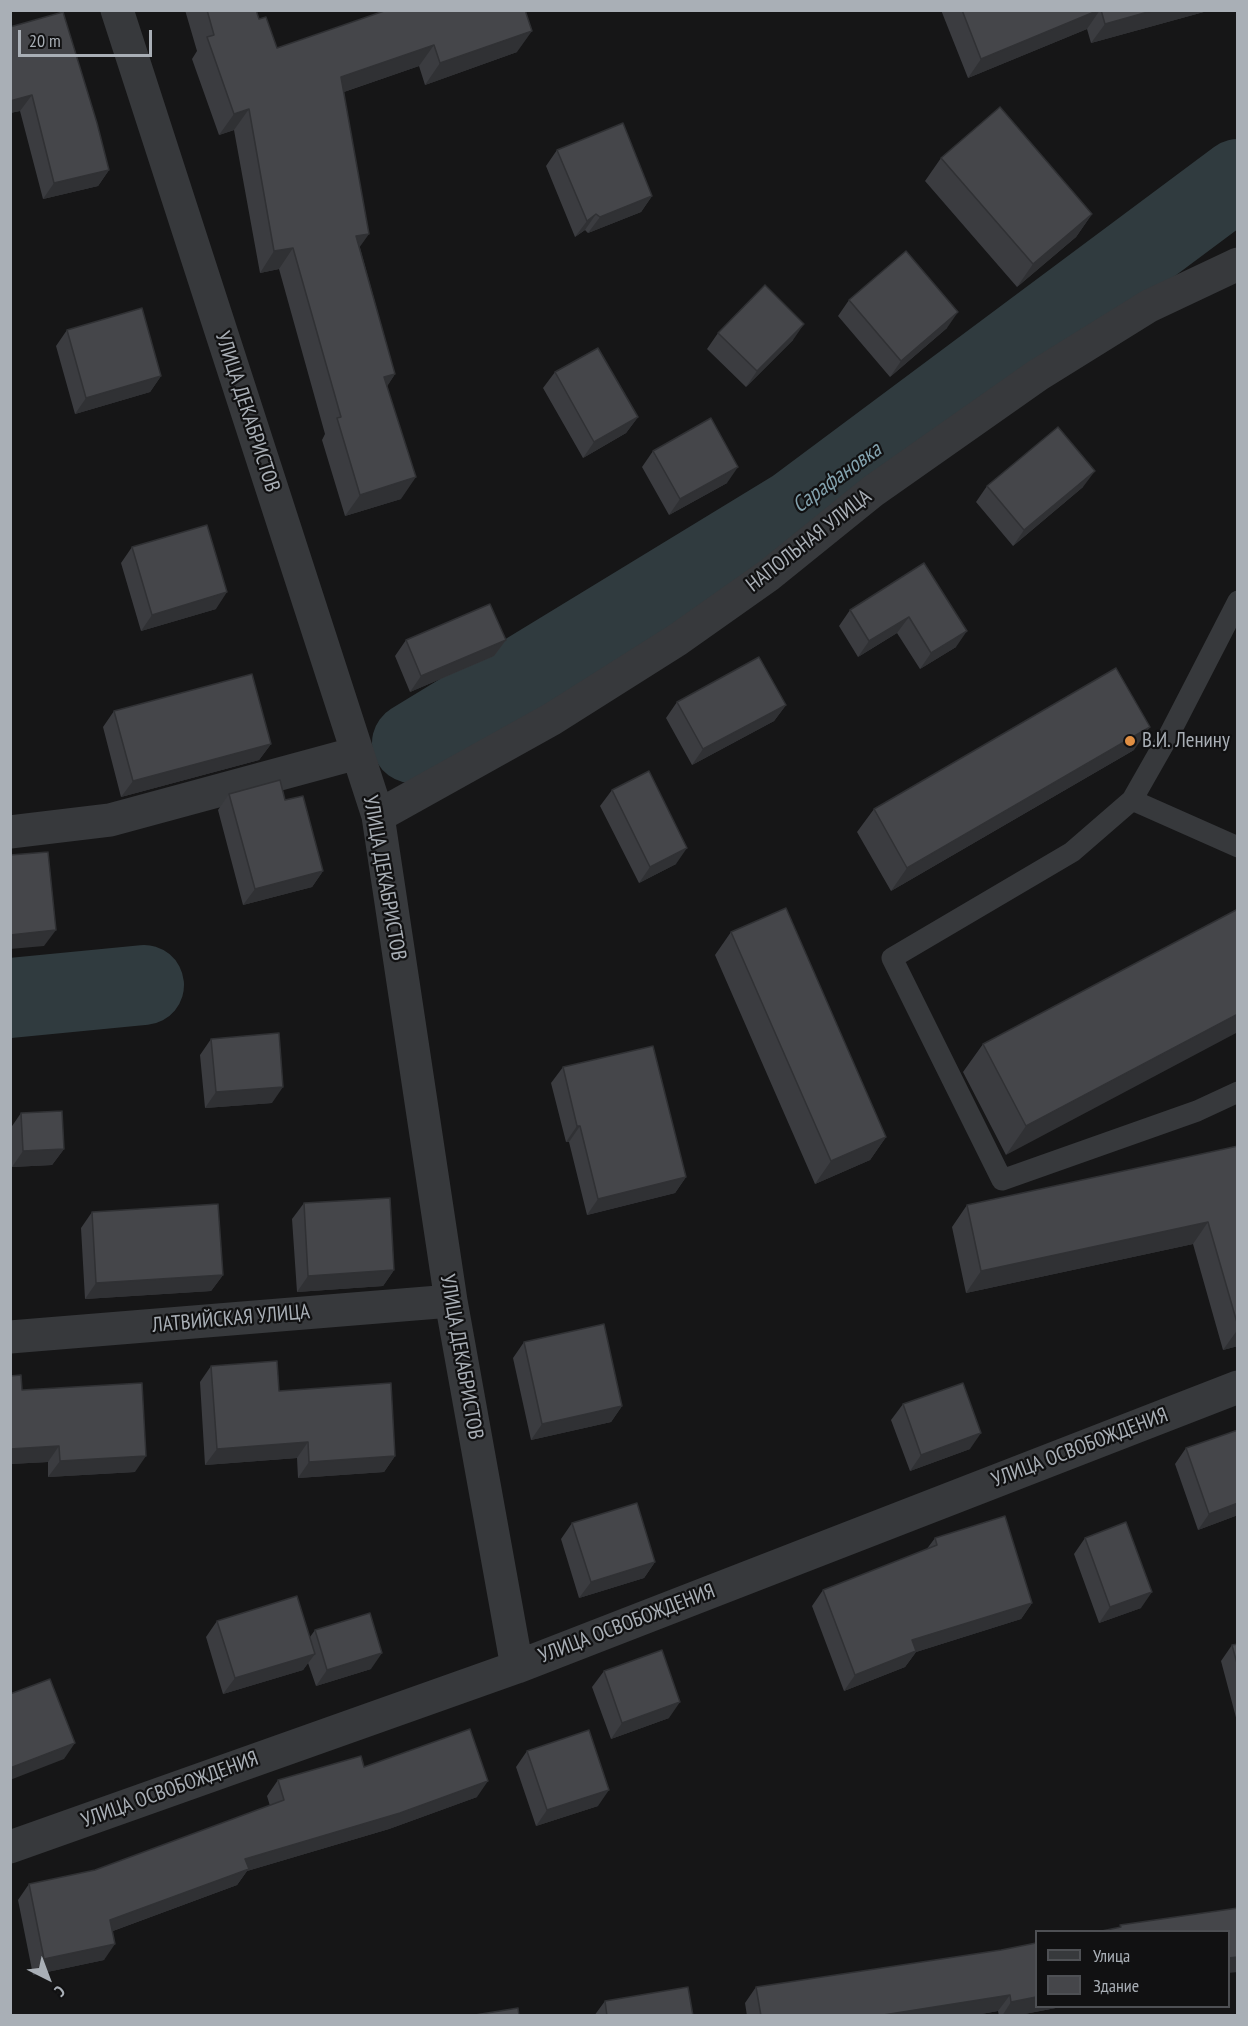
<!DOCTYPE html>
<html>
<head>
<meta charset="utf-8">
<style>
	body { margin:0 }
	#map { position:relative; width:1248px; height:2026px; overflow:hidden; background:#161617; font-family:"PT Sans Narrow",sans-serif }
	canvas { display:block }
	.frame { position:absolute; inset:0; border:12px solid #a9afb6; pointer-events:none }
	.legend { position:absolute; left:1035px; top:1930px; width:195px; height:78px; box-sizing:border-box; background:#111112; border:2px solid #4e5054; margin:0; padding:8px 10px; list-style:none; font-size:18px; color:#a9afb6 }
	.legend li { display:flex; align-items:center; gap:12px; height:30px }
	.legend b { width:30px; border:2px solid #4e5054 }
	.north { position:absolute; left:18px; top:1948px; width:60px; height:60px; -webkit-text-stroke:4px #111112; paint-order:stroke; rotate:138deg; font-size:16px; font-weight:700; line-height:24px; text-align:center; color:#a9afb6 }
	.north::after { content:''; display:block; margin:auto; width:21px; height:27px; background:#a9afb6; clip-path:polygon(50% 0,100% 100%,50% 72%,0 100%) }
	.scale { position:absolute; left:18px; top:30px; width:134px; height:27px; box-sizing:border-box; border:3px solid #a9afb6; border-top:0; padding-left:8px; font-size:18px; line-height:21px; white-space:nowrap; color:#a9afb6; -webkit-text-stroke:4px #111112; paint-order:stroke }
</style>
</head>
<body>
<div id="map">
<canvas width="1248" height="2026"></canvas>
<div class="frame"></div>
<ul class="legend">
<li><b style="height:8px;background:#37393c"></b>Улица</li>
<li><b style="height:16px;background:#45464a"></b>Здание</li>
</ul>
<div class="north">С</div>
<div class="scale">20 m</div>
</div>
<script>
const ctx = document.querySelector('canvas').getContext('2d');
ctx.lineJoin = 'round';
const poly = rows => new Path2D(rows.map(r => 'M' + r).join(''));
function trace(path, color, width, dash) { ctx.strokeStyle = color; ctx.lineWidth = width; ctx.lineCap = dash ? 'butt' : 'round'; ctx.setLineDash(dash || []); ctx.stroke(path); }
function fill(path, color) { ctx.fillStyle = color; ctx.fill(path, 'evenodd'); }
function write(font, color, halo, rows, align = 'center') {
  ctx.font = font + ' "PT Sans Narrow",sans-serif'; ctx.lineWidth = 4.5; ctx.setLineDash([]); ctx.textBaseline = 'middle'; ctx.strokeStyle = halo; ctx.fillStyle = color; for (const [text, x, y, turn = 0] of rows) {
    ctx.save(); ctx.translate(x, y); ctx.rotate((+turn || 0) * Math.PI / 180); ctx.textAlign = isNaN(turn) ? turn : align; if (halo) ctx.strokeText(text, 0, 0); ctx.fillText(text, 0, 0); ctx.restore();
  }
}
const river = poly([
	[412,743,794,510,1238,179],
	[10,998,144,985]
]);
const lane = poly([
	[1238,601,1169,735,1132,800,1072,852,892,958,1002,1180,1197,1111,1238,1092],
	[1132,800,1238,847]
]);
const street = poly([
	[117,10,378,816,451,1301,517,1667],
	[378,816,552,719,677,640,769,575,873,491,1038,375,1149,306,1238,264],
	[10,832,110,820,357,753],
	[10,1337,451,1301],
	[10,1847,517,1667,1238,1387]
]);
const wall = poly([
	[185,10,256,10,259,19,277,48,387,10,517,52,425,85,419,66,344,92,360,248,395,374,387,386,401,499,345,516,322,440,325,434,279,269,260,273,234,130,219,135,192,59,197,51],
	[941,10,1211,10,1091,43,1087,29,968,78],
	[10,27,109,170,98,186,43,199,20,111,10,113],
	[557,150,652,196,641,212,588,233,585,230,575,237,546,166],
	[941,158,1092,214,1076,237,1017,287,925,181],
	[849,300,947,328,890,377,838,316],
	[67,330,161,376,150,392,75,414,56,346],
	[718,333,793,340,746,387,707,349],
	[555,372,638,417,626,433,583,458,543,388],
	[653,451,727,483,669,515,642,467],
	[987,486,1083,487,1013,546,976,502],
	[132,547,216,609,141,631,121,563],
	[924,563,956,647,920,669,897,633,858,657,839,626,850,610],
	[406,640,506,640,494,656,410,692,395,656],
	[677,702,786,705,774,721,692,765,666,718],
	[114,711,271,744,259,760,121,797,103,727],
	[1134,750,891,891,857,832,874,809],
	[612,790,676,864,639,883,600,806],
	[229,794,323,871,312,887,243,905,218,810],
	[1238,909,1006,1155,963,1072,983,1044],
	[731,932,886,1137,870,1160,815,1184,715,955],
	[211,1039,272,1103,205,1108,200,1055],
	[563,1067,686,1177,675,1193,587,1215,569,1142,566,1142,551,1083],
	[21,1113,64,1149,52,1165,12,1167,10,1129],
	[1238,1146,1238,1346,1223,1350,1193,1244,966,1293,952,1227,967,1205],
	[304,1203,394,1270,383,1286,297,1292,292,1219],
	[92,1212,223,1275,211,1291,85,1299,81,1228],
	[524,1342,622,1406,611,1422,531,1440,513,1358],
	[211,1366,279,1391,395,1456,384,1472,298,1478,297,1458,205,1465,200,1382],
	[10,1376,22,1390,135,1472,48,1477,48,1462,10,1464],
	[903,1404,970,1449,910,1471,891,1420],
	[1238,1430,1238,1515,1198,1530,1175,1464,1186,1448],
	[572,1523,655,1562,644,1578,579,1598,561,1539],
	[935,1538,1032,1603,1021,1619,916,1652,905,1667,844,1691,812,1606,823,1590,926,1550],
	[1085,1538,1141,1608,1099,1623,1074,1554],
	[217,1621,310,1637,315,1630,371,1669,316,1686,308,1663,303,1670,223,1694,206,1637],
	[1238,1644,1238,1725,1221,1661,1232,1645],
	[604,1671,669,1718,611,1739,592,1687],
	[527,1751,598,1806,536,1826,516,1767],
	[364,1767,477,1797,389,1829,247,1871,237,1885,113,1931,104,1960,33,1975,18,1900,29,1884,95,1870,270,1806,267,1796,278,1780],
	[1001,1950,1036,2007,1061,2007,1014,2016,999,2016,998,2011,970,2016,747,2016,745,2003,756,1987],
	[605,2001,693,2016,594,2016]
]);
const shadedWall = poly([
	[1100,10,1087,29,968,78,981,59],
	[1155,10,1211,10,1091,43,1105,24],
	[532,31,517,52,425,85,440,63],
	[434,45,419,66,326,98,341,77],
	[32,95,20,111,10,113,10,101],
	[249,109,234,130,219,135,234,114],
	[109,170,98,186,43,199,54,183],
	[652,196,641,212,588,233,600,217],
	[596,214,585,230,575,237,587,221],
	[1092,214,1076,237,1017,287,1033,264],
	[369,234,354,255,356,236],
	[293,248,279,269,260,273,274,251],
	[958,312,947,328,890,377,901,361],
	[804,324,793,340,746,387,757,371],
	[395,374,381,396,384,377],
	[161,376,150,392,75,414,86,398],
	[638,417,626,433,583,458,594,442],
	[738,467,727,483,669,515,680,499],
	[1095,471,1083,487,1013,546,1024,530],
	[416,477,401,499,345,516,360,495],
	[227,592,216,609,141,631,152,615],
	[909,617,897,633,858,657,869,641],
	[967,631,956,647,920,669,931,653],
	[506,640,494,656,410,692,421,676],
	[786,705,774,721,692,765,703,749],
	[1150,727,1134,750,891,891,907,868],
	[271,744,259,760,121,797,133,781],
	[687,848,676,864,639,883,650,867],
	[323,871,312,887,243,905,255,889],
	[56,930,44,946,10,949,10,935],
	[1238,1014,1238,1032,1006,1155,1026,1126],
	[283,1087,272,1103,205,1108,216,1092],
	[577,1126,580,1126,569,1142,566,1142],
	[886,1137,870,1160,815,1184,831,1161],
	[64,1149,52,1165,12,1167,23,1151],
	[686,1177,675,1193,587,1215,598,1199],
	[1208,1222,1193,1244,966,1293,981,1271],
	[394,1270,383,1286,297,1292,308,1276],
	[223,1275,211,1291,85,1299,96,1283],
	[1238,1329,1238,1346,1223,1350],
	[622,1406,611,1422,531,1440,542,1424],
	[981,1433,970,1449,910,1471,921,1455],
	[308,1442,297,1458,205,1465,217,1449],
	[59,1446,48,1462,10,1464,10,1449],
	[146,1456,135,1472,48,1477,60,1461],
	[395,1456,384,1472,298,1478,309,1462],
	[1238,1503,1238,1515,1198,1530,1209,1514],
	[655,1562,644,1578,579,1598,591,1582],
	[1152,1592,1141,1608,1099,1623,1110,1607],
	[1032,1603,1021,1619,916,1652,905,1667,844,1691,855,1675,912,1640],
	[382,1653,371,1669,316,1686,327,1670],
	[315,1654,303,1670,223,1694,235,1678],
	[680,1702,669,1718,611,1739,622,1723],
	[75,1743,64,1759,10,1780,10,1768],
	[488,1781,477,1797,389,1829,247,1871,237,1885,99,1936,110,1920,245,1859],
	[609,1790,598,1806,536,1826,547,1810],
	[115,1944,104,1960,33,1975,44,1959],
	[1238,1957,1238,1972,1228,1973,1228,1958],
	[1010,1995,998,2011,970,2016,877,2016],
	[1036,1997,1036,2007,1061,2007,1014,2016,1002,2016,1011,2002]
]);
const building = poly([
	[207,10,256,10,259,19,266,17,277,48,387,10,525,10,532,31,440,63,434,45,341,77,369,234,356,236,395,374,384,377,416,477,360,495,337,418,341,417,293,248,274,251,249,109,234,114,207,37,214,35,207,10],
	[962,10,1099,10,981,59,962,10],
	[1101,10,1155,10,1105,24,1101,10],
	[63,12,97,123,109,170,54,183,32,95,10,101,10,27,63,12],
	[1000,107,1092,214,1033,264,941,158,1000,107],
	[623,123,652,196,600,217,596,214,587,221,557,150,623,123],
	[906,251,958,312,901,361,849,300,906,251],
	[765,285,804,324,757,371,718,333,765,285],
	[142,308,161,376,86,398,67,330,142,308],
	[598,348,638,417,594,442,555,372,598,348],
	[711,418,738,467,680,499,653,451,711,418],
	[1058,427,1095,471,1024,530,987,486,1058,427],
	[207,525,227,592,152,615,132,547,207,525],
	[924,563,967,631,931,653,909,617,869,641,850,610,924,563],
	[490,604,506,640,421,676,406,640,490,604],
	[759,657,786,705,703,749,677,702,759,657],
	[1116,668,1150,727,907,868,874,809,1116,668],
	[252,674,271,744,133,781,114,711,252,674],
	[649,771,687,848,650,867,612,790,649,771],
	[280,780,285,800,303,796,323,871,255,889,229,794,280,780],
	[48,852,56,930,10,935,10,855,48,852],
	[786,908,886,1137,831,1161,731,932,786,908],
	[1238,909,1238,1014,1026,1126,983,1044,1238,909],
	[279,1033,283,1087,216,1092,211,1039,279,1033],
	[653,1046,686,1177,598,1199,580,1126,577,1126,563,1067,653,1046],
	[62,1111,64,1149,23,1151,21,1113,62,1111],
	[1238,1146,1238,1326,1208,1222,981,1271,967,1205,1238,1146],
	[390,1198,394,1270,308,1276,304,1203,390,1198],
	[218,1204,223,1275,96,1283,92,1212,218,1204],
	[604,1324,622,1406,542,1424,524,1342,604,1324],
	[277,1361,279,1391,391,1383,395,1456,309,1462,308,1442,217,1449,211,1366,277,1361],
	[21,1375,22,1390,142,1383,146,1456,60,1461,59,1446,10,1449,10,1376,21,1375],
	[963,1383,981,1433,921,1455,903,1404,963,1383],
	[1238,1430,1238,1503,1209,1514,1186,1448,1238,1430],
	[637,1503,655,1562,591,1582,572,1523,637,1503],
	[1005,1516,1032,1603,912,1640,916,1651,855,1675,823,1590,937,1545,935,1538,1005,1516],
	[1126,1522,1152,1592,1110,1607,1085,1538,1126,1522],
	[297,1596,315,1654,235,1678,217,1621,297,1596],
	[370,1613,382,1653,327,1670,315,1630,370,1613],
	[1238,1644,1238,1667,1232,1645,1238,1644],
	[662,1650,680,1702,622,1723,604,1671,662,1650],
	[50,1679,75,1743,10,1768,10,1694,50,1679],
	[470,1729,488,1781,400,1813,245,1859,249,1869,110,1920,115,1944,44,1959,29,1884,95,1870,284,1800,278,1780,361,1756,364,1767,470,1729],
	[589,1730,609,1790,547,1810,527,1751,589,1730],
	[1238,1908,1238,1957,1228,1958,1228,1932,1097,1932,1121,1927,1120,1925,1238,1908],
	[1036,1943,1036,1997,1011,2002,1010,1995,877,2016,761,2016,756,1987,1001,1950,1036,1943],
	[688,1987,693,2016,607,2016,605,2001,688,1987],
	[518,2008,519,2016,475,2016,475,2015,518,2008]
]);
const markers = [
	[1130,741,6,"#e18f43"]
];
const streetNames = [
	["УЛИЦА ДЕКАБРИСТОВ",247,412,72],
	["НАПОЛЬНАЯ УЛИЦА",809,541,-38],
	["УЛИЦА ДЕКАБРИСТОВ",384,878,80],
	["ЛАТВИЙСКАЯ УЛИЦА",231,1319,-5],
	["УЛИЦА ДЕКАБРИСТОВ",461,1357,80],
	["УЛИЦА ОСВОБОЖДЕНИЯ",1080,1448,-21],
	["УЛИЦА ОСВОБОЖДЕНИЯ",627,1624,-21],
	["УЛИЦА ОСВОБОЖДЕНИЯ",170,1790,-20]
];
const poiNames = [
	["В.И. Ленину",1142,741]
];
const waterNames = [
	["Сарафановка",837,478,-36]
];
trace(river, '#303b3f', 80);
trace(lane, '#37393c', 21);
trace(street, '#37393c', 33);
fill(wall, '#3b3c40');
fill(shadedWall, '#303134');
fill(building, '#45464a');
trace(building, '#303134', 1.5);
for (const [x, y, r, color] of markers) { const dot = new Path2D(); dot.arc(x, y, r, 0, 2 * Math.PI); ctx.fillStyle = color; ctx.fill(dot); trace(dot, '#111112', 2); }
write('21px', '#a9afb6', '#111112', streetNames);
write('21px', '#a9afb6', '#111112', poiNames, 'left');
write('italic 22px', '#83a2ae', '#111112', waterNames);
</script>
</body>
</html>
